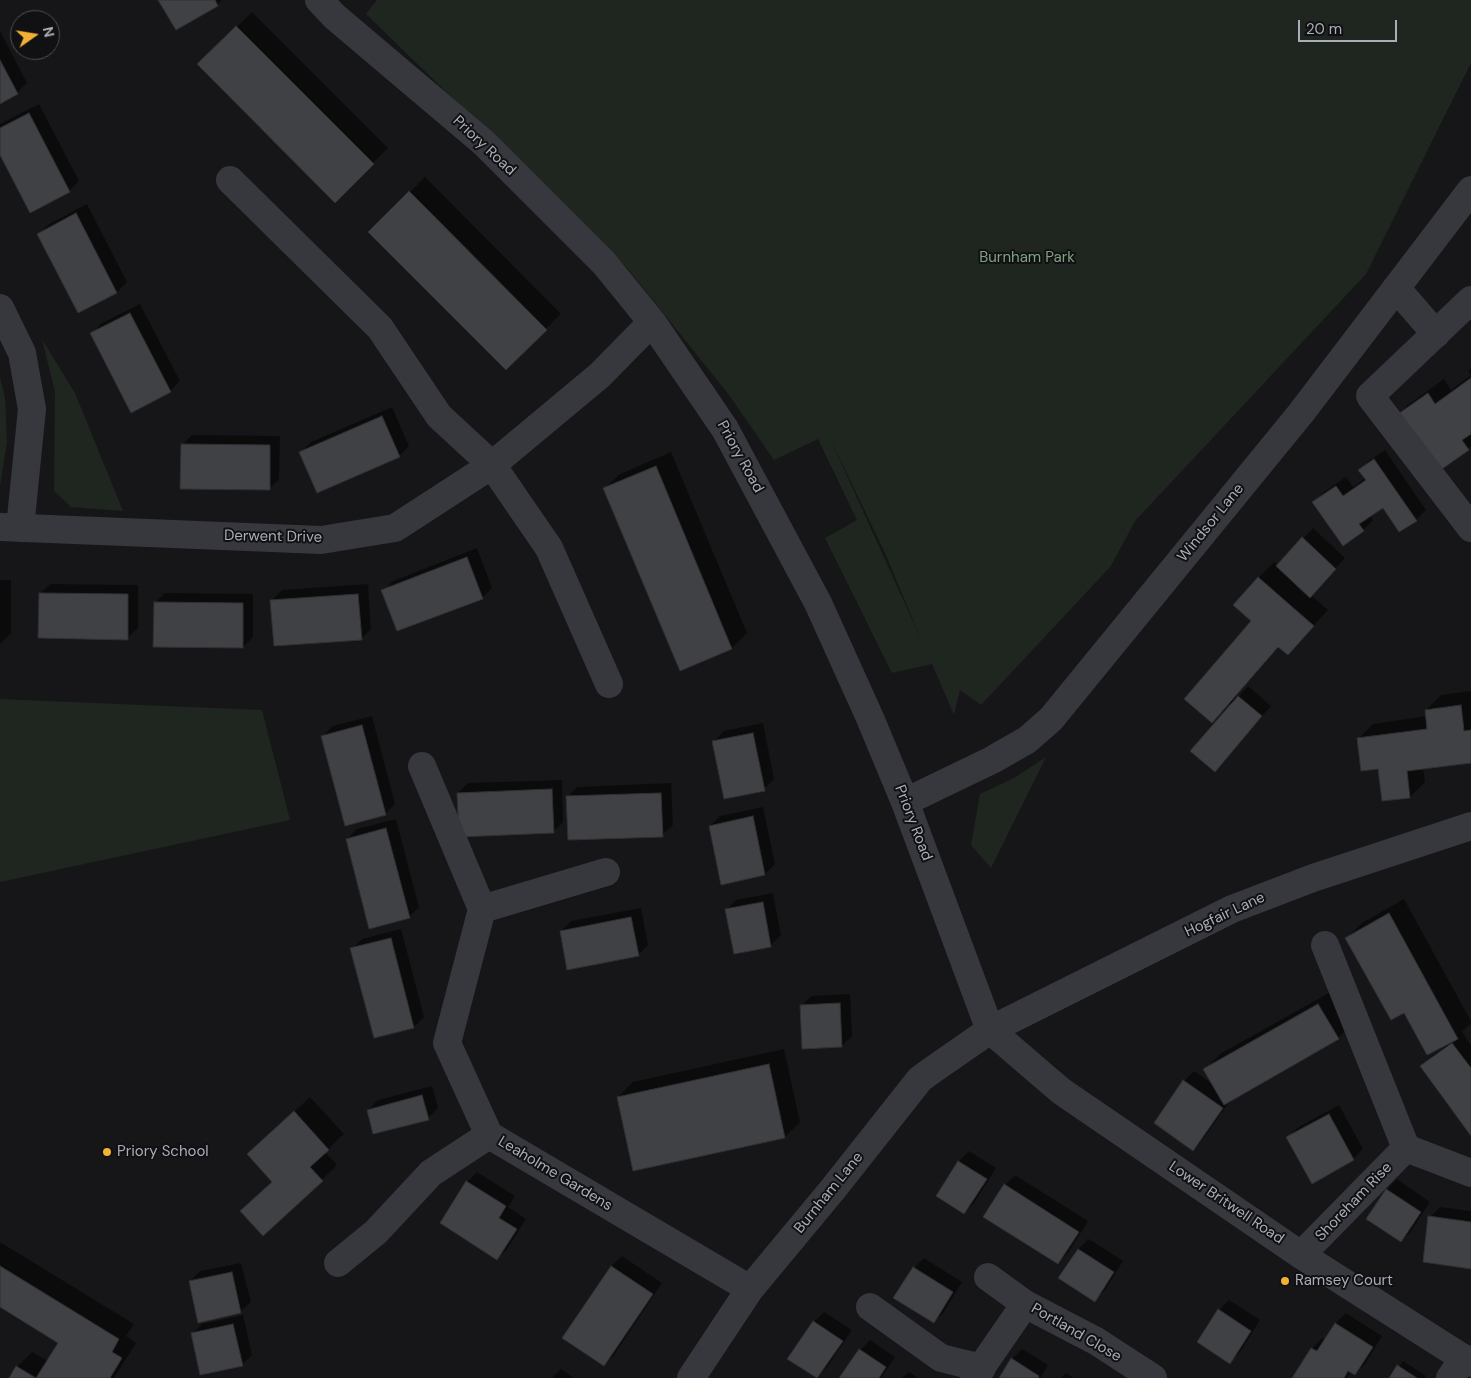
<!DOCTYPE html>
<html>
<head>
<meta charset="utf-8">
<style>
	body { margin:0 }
	#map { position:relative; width:1471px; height:1378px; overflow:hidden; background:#161618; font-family:"DM Sans",sans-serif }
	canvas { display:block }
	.north { position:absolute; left:10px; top:10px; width:50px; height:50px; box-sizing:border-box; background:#111113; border:1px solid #4d4f55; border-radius:50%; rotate:77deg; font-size:14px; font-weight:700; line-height:20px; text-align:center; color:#a8adb8 }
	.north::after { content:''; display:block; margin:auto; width:18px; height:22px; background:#f2b134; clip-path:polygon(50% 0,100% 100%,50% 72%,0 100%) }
	.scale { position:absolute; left:1298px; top:20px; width:99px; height:22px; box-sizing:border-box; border:2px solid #a8adb8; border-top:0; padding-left:6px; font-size:15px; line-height:18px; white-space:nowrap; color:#a8adb8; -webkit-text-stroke:4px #111113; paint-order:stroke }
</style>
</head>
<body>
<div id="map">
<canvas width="1471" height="1378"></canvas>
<div class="north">N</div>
<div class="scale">20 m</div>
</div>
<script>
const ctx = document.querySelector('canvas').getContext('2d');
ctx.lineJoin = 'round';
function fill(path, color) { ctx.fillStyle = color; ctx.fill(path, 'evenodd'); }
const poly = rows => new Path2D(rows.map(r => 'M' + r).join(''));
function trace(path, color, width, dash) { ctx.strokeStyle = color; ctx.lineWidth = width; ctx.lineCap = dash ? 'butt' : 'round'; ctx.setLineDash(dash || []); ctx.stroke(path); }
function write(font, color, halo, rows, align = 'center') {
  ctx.font = font + ' "DM Sans",sans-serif'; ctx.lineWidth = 4; ctx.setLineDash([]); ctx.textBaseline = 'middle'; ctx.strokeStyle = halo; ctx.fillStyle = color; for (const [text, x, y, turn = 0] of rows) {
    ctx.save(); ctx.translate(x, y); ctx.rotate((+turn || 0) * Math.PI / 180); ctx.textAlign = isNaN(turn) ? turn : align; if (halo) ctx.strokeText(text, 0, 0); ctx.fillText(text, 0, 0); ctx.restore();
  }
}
const green = poly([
	[377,0,1471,0,1471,63,1366,274,1135,521,1111,566,981,705,960,690,954,715,932,664,892,673,825,538,857,520,818,439,774,460,729,395,627,268,366,14],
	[829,436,885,553,921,639],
	[42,339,75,393,123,511,71,507,54,491,55,392],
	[0,377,5,398,7,441,0,487],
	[0,699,262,710,290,820,0,882],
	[1046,757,991,868,971,845,980,794,1014,778]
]);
const shadow = poly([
	[159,0,222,0,217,5],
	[252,12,388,148,335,201,199,64],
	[0,31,27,83,17,93,0,102],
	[39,104,79,181,69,191,0,152,0,124],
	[425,177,561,314,506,368,370,232],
	[87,204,127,282,117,292,79,311,39,234,49,224],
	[140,304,180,381,170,391,92,333,102,323],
	[1471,368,1471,446,1468,449,1393,420,1408,405,1444,379,1451,390,1471,375,1468,371],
	[392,407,409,446,399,456,301,452,311,442],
	[192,435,280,436,279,479,269,489,182,445],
	[1385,450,1426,510,1416,520,1383,506,1370,515,1373,520,1363,530,1343,544,1314,502,1324,492,1346,477,1353,487,1366,478,1360,470,1370,460],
	[671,452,747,633,732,648,604,489,620,474],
	[1313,528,1345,558,1311,595,1328,610,1288,654,1279,646,1236,696,1237,698,1248,686,1271,706,1215,770,1231,705,1229,704,1212,722,1253,621,1259,577,1274,562,1278,566],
	[477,548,492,588,482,598,383,591,393,581],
	[0,580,11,580,11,633,0,644],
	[50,584,138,585,138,628,127,638,40,594],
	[368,584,371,629,361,639,272,600,282,590],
	[165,593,253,594,253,637,243,647,155,603],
	[1471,691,1471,761,1423,768,1425,782,1410,797,1383,800,1379,767,1358,739,1373,724,1427,716,1426,710,1441,695],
	[372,716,395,804,385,814,323,736,333,726],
	[763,723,774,779,764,789,714,741,724,731],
	[562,780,563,822,553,832,458,793,468,783],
	[671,783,673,825,662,835,567,797,577,787],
	[763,807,775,864,765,874,710,826,720,816],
	[396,819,419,907,409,917,347,839,357,829],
	[773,893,781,935,771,945,735,952,726,910,736,900],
	[1404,899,1471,1021,1471,1023,1462,1032,1471,1045,1471,1134,1422,1066,1432,1056,1450,1043,1405,1011,1347,938,1362,923],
	[641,908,648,945,638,955,561,931,571,921],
	[401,929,424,1017,414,1027,352,949,362,939],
	[1334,990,1353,1023,1338,1038,1231,1099,1203,1139,1193,1149,1184,1081,1194,1071,1214,1085,1205,1070,1220,1054],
	[850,994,852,1036,842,1046,801,1006,811,996],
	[784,1049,800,1122,785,1137,618,1097,633,1082],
	[432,1086,438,1108,428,1118,368,1110,378,1100],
	[310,1097,344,1134,325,1152,337,1165,322,1180,273,1181,248,1154],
	[1339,1105,1363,1149,1353,1159,1287,1138,1297,1128],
	[969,1151,996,1168,974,1203,964,1213,938,1196,959,1161],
	[477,1172,515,1196,508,1207,526,1219,507,1249,497,1259,467,1182],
	[1015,1175,1088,1221,1068,1253,1058,1263,1005,1185],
	[1397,1179,1430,1202,1411,1231,1401,1241,1368,1219,1387,1189],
	[1440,1207,1471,1211,1471,1268,1430,1217],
	[1089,1239,1123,1261,1105,1290,1095,1300,1078,1249],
	[0,1242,134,1324,126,1336,136,1343,114,1378,10,1378,17,1367,32,1352,48,1361,60,1342,0,1306],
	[622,1256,662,1283,614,1355,604,1365,564,1338,611,1266],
	[924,1258,962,1282,944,1312,934,1322,914,1268],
	[241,1263,251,1302,240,1312,190,1281,200,1271],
	[1229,1300,1260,1320,1240,1352,1230,1362,1219,1310],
	[824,1312,852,1330,827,1367,817,1377,789,1358,814,1322],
	[1346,1313,1382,1336,1365,1364,1355,1374,1351,1371,1347,1378,1293,1378,1312,1349,1322,1338,1325,1340,1336,1323],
	[243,1315,252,1355,242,1365,192,1334,202,1324],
	[870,1340,895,1357,881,1378,841,1378,860,1350],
	[1022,1349,1048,1365,1040,1378,1000,1378,1012,1359],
	[1403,1361,1426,1376,1425,1378,1391,1378],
	[561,1369,574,1378,552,1378],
	[909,1372,918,1378,902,1378],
	[1066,1373,1073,1378,1061,1378]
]);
const building = poly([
	[158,0,215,0,218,6,176,30,158,0],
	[236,26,374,164,335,203,197,64,236,26],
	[0,60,18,94,0,104,0,60],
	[29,113,70,192,30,213,0,155,0,128,29,113],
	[409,191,547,330,506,370,368,232,409,191],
	[76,213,117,293,78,313,37,234,76,213],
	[130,313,171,392,131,413,90,333,130,313],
	[1471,378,1471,434,1462,440,1469,450,1432,476,1391,419,1428,393,1435,404,1471,378],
	[382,416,400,457,317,493,299,452,382,416],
	[181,444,270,445,270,490,180,489,181,444],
	[1374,459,1417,521,1399,532,1383,508,1359,524,1364,531,1343,546,1312,502,1336,486,1343,496,1366,480,1358,470,1374,459],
	[656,466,732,649,680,671,603,488,656,466],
	[1302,537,1336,569,1310,598,1276,566,1302,537],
	[467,557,483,599,397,631,381,590,467,557],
	[1258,577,1314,626,1288,655,1278,647,1212,723,1184,699,1251,621,1233,605,1258,577],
	[39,593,128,594,128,640,38,638,39,593],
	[358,594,362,640,274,646,270,600,358,594],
	[154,602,243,603,243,648,153,647,154,602],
	[1238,696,1262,716,1215,772,1190,751,1238,696],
	[1461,705,1464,731,1471,730,1471,763,1407,771,1410,798,1382,801,1378,769,1361,771,1357,738,1427,729,1425,710,1461,705],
	[362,725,386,815,345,826,321,736,362,725],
	[753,733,765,791,724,799,712,741,753,733],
	[552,789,554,833,459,837,457,793,552,789],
	[661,793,663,837,568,840,566,796,661,793],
	[753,816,765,875,721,885,709,826,753,816],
	[386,828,410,918,369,929,346,839,386,828],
	[763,902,771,947,734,954,725,909,763,902],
	[1389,913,1458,1039,1427,1055,1404,1013,1391,1020,1345,938,1389,913],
	[631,917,639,956,567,970,560,931,631,917],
	[391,938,414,1028,374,1038,350,948,391,938],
	[840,1003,842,1047,802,1049,800,1005,840,1003],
	[1318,1004,1339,1039,1224,1105,1203,1069,1318,1004],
	[1452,1043,1471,1068,1471,1136,1420,1066,1452,1043],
	[769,1064,785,1138,633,1171,617,1097,769,1064],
	[1183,1080,1223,1108,1193,1151,1154,1123,1183,1080],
	[422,1095,429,1120,373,1134,367,1110,422,1095],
	[294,1111,329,1150,310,1167,323,1181,263,1236,240,1211,272,1182,247,1154,294,1111],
	[1329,1114,1354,1160,1312,1184,1286,1137,1329,1114],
	[958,1161,987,1179,964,1214,936,1196,958,1161],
	[466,1181,506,1206,499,1218,517,1229,497,1260,440,1223,466,1181],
	[1004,1184,1079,1232,1058,1264,983,1217,1004,1184],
	[1386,1189,1421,1212,1401,1242,1366,1219,1386,1189],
	[1428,1216,1471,1222,1471,1269,1423,1262,1428,1216],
	[1078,1249,1114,1272,1095,1302,1058,1278,1078,1249],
	[0,1266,119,1339,112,1352,122,1358,110,1378,36,1378,58,1343,0,1307,0,1266],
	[611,1266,653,1294,604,1366,562,1338,611,1266],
	[913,1267,953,1292,934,1323,893,1298,913,1267],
	[232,1272,241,1313,198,1323,189,1281,232,1272],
	[1218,1309,1251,1331,1230,1364,1197,1342,1218,1309],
	[813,1321,843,1341,817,1378,787,1359,813,1321],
	[1335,1323,1373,1347,1355,1375,1348,1371,1344,1378,1292,1378,1311,1348,1317,1351,1335,1323],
	[233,1324,243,1366,200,1375,191,1333,233,1324],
	[859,1349,886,1367,879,1378,839,1378,859,1349],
	[1011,1358,1039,1376,1038,1378,999,1378,1011,1358],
	[1397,1365,1417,1378,1389,1378,1397,1365],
	[16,1366,36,1378,9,1378,16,1366]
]);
const minor = poly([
	[319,0,334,16,484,143,604,263,652,322,725,429,818,603,870,718,905,802,990,1030,1061,1091,1301,1255,1471,1363],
	[230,180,380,328,439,416,492,465,549,548,609,684],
	[1396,288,1436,334],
	[1471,300,1370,396,1471,528],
	[0,308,22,353,32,409,20,528],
	[0,527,321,540,395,528,492,465,600,375,652,322],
	[422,766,482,909],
	[905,802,992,760,1027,740,1051,719,1301,413,1471,190],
	[606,872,482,909,447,1043,489,1135,750,1289],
	[1325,945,1406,1148,1471,1173],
	[1301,1255,1406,1148],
	[338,1263,376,1232,431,1173,489,1135],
	[988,1277,1025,1304,1096,1341,1153,1378],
	[870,1307,941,1358,982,1368],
	[691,1378,750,1289,833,1189,920,1079,931,1071,990,1030,1232,909,1313,878,1471,826],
	[974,1378,1025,1304],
	[1450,1378,1464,1358]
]);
const markers = [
	[107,1152,5,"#f2b134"],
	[1285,1281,5,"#f2b134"]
];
const streetNames = [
	["Priory Road",484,146,43],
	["Priory Road",740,457,61],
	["Windsor Lane",1211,523,-51],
	["Derwent Drive",273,537,1],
	["Priory Road",913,823,69],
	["Hogfair Lane",1225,915,-25],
	["Leaholme Gardens",555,1174,31],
	["Burnham Lane",829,1193,-51],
	["Shoreham Rise",1354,1202,-46],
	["Lower Britwell Road",1226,1203,34],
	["Portland Close",1076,1333,30]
];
const parkNames = [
	["Burnham Park",1027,258]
];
const poiNames = [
	["Priory School",117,1152],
	["Ramsey Court",1295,1281]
];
fill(green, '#1e261f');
fill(shadow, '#0007');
fill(building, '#404145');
trace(building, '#303034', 1);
trace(minor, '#37383d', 28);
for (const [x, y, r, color] of markers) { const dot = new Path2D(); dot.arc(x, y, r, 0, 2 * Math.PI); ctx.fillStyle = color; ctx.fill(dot); trace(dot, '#111113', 2); }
write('15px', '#a8adb8', '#111113', streetNames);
write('15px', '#7fa381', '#111113', parkNames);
write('15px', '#a8adb8', '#111113', poiNames, 'left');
</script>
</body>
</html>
